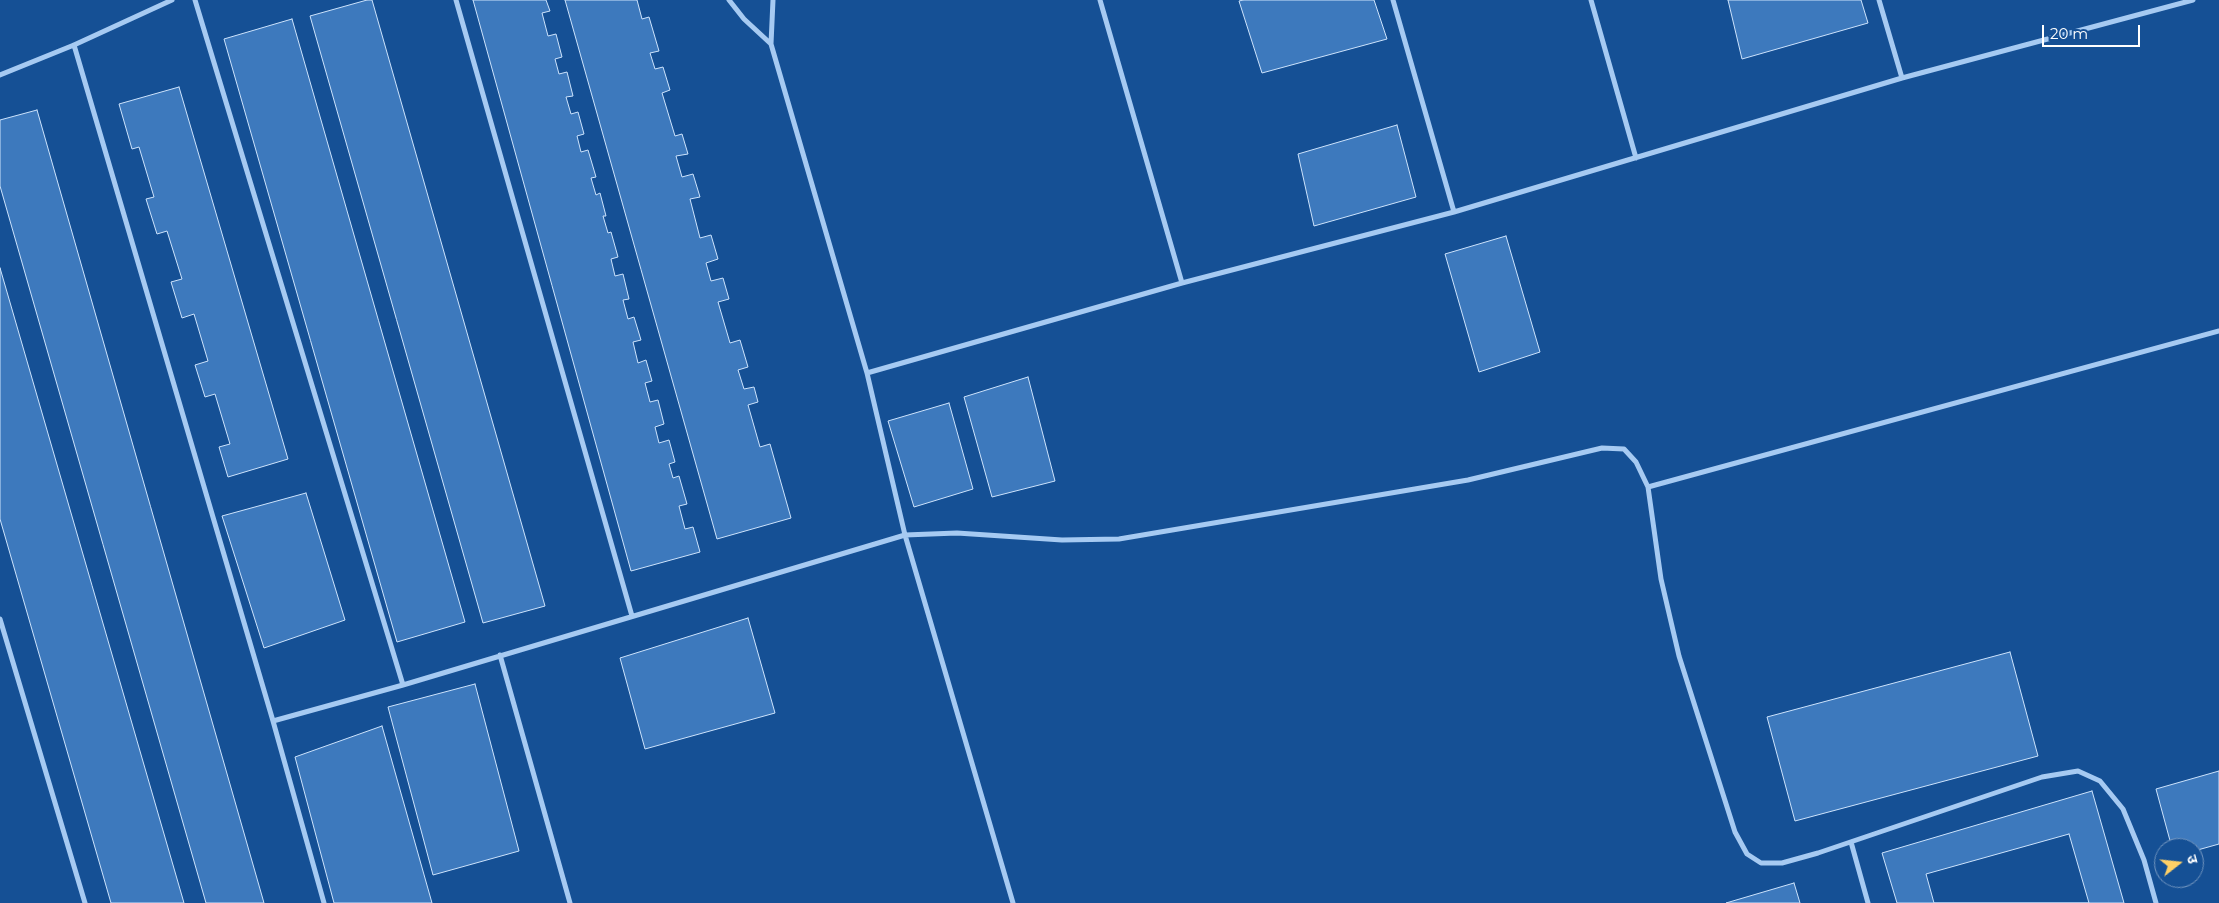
<!DOCTYPE html>
<html>
<head>
<meta charset="utf-8">
<style>
	body { margin:0 }
	#map { position:relative; width:2219px; height:903px; overflow:hidden; background:#155095; font-family:Montserrat,"Noto Sans Devanagari",sans-serif }
	canvas { display:block }
	.north { position:absolute; left:2154px; top:838px; width:50px; height:50px; box-sizing:border-box; background:#155095; border:1px solid #7396bf; border-radius:50%; rotate:74deg; font-size:14px; font-weight:700; line-height:20px; text-align:center; color:#fff }
	.north::after { content:''; display:block; margin:auto; width:18px; height:22px; background:#ffd066; clip-path:polygon(50% 0,100% 100%,50% 72%,0 100%) }
	.scale { position:absolute; left:2042px; top:25px; width:98px; height:22px; box-sizing:border-box; border:2px solid #fff; border-top:0; padding-left:6px; font-size:15px; line-height:18px; white-space:nowrap; color:#fff; -webkit-text-stroke:4px #155095; paint-order:stroke }
</style>
</head>
<body>
<div id="map">
<canvas width="2219" height="903"></canvas>
<div class="north">उ</div>
<div class="scale">20 m</div>
</div>
<script>
const ctx = document.querySelector('canvas').getContext('2d');
ctx.lineJoin = 'round';
function fill(path, color) { ctx.fillStyle = color; ctx.fill(path, 'evenodd'); }
const poly = rows => new Path2D(rows.map(r => 'M' + r).join(''));
function trace(path, color, width, dash) { ctx.strokeStyle = color; ctx.lineWidth = width; ctx.lineCap = dash ? 'butt' : 'round'; ctx.setLineDash(dash || []); ctx.stroke(path); }
const building = poly([
	[367,0,372,0,545,606,483,623,310,16,367,0],
	[473,0,546,0,550,11,542,13,548,36,556,34,562,57,555,59,559,74,567,72,573,96,566,97,571,114,578,112,584,134,577,136,581,152,588,150,596,177,591,178,596,195,600,193,606,216,603,216,608,233,611,232,618,257,611,259,615,276,623,274,629,299,623,300,628,319,634,317,641,340,633,342,638,363,646,360,652,381,645,383,650,402,658,400,664,424,655,427,659,443,669,440,675,462,669,464,673,478,679,476,687,504,679,506,685,529,693,527,700,552,631,571,473,0],
	[565,0,637,0,642,19,649,17,659,51,650,53,655,69,663,67,670,90,662,93,675,136,682,134,688,154,676,156,682,177,693,174,700,197,690,199,700,238,711,235,718,259,706,263,711,281,723,278,729,299,718,302,730,343,740,340,748,367,738,370,744,389,754,387,758,402,748,405,760,447,770,444,791,518,717,539,565,0],
	[1243,0,1374,0,1387,39,1262,73,1239,1,1243,0],
	[1728,0,1861,0,1868,23,1742,59,1728,0],
	[292,19,465,622,397,642,224,39,292,19],
	[179,87,288,459,228,477,219,447,230,444,215,394,205,397,195,365,208,361,194,314,182,318,171,282,182,279,167,231,157,234,146,199,154,197,139,147,132,149,119,104,179,87],
	[37,110,264,903,206,903,0,186,0,120,37,110],
	[1397,125,1416,197,1314,226,1298,154,1397,125],
	[1506,236,1540,352,1479,372,1445,254,1506,236],
	[0,268,184,903,111,903,0,519,0,268],
	[1028,377,1055,481,992,497,964,397,1028,377],
	[949,403,973,489,914,507,888,421,949,403],
	[306,493,345,620,264,648,222,516,306,493],
	[748,618,775,713,645,749,620,658,748,618],
	[2010,652,2038,756,1795,821,1767,717,2010,652],
	[475,684,519,851,433,875,388,707,475,684],
	[382,726,432,903,334,903,295,757,382,726],
	[2219,771,2219,844,2194,851,2194,848,2172,848,2156,789,2219,771],
	[2092,791,2124,903,1897,903,1882,853,2092,791],
	[2069,834,2089,903,1934,903,1926,874,2069,834],
	[1794,883,1800,903,1726,903,1794,883]
]);
const minor = poly([
	[195,0,403,685],
	[456,0,632,616],
	[729,0,744,19,771,44],
	[773,0,771,44,867,373,905,535,1013,903],
	[1100,0,1182,283],
	[1393,0,1454,212],
	[1591,0,1636,158],
	[1879,0,1902,78],
	[74,45,273,721,324,903],
	[0,75,74,45,172,0],
	[867,373,1182,283,1454,212,1902,78,2193,0],
	[1648,487,2219,331],
	[0,619,85,903],
	[500,655,570,903],
	[273,721,403,685,905,535,957,533,1062,540,1119,539,1468,480,1602,448,1624,449,1636,462,1648,487,1661,579,1679,656,1735,832,1747,854,1761,863,1782,863,1818,853,2042,777,2078,771,2100,781,2123,809,2144,860,2156,903],
	[1851,842,1868,903]
]);
fill(building, '#3d79bd');
trace(building, '#cde3fc', 1);
trace(minor, '#a6caf2', 5);
</script>
</body>
</html>
